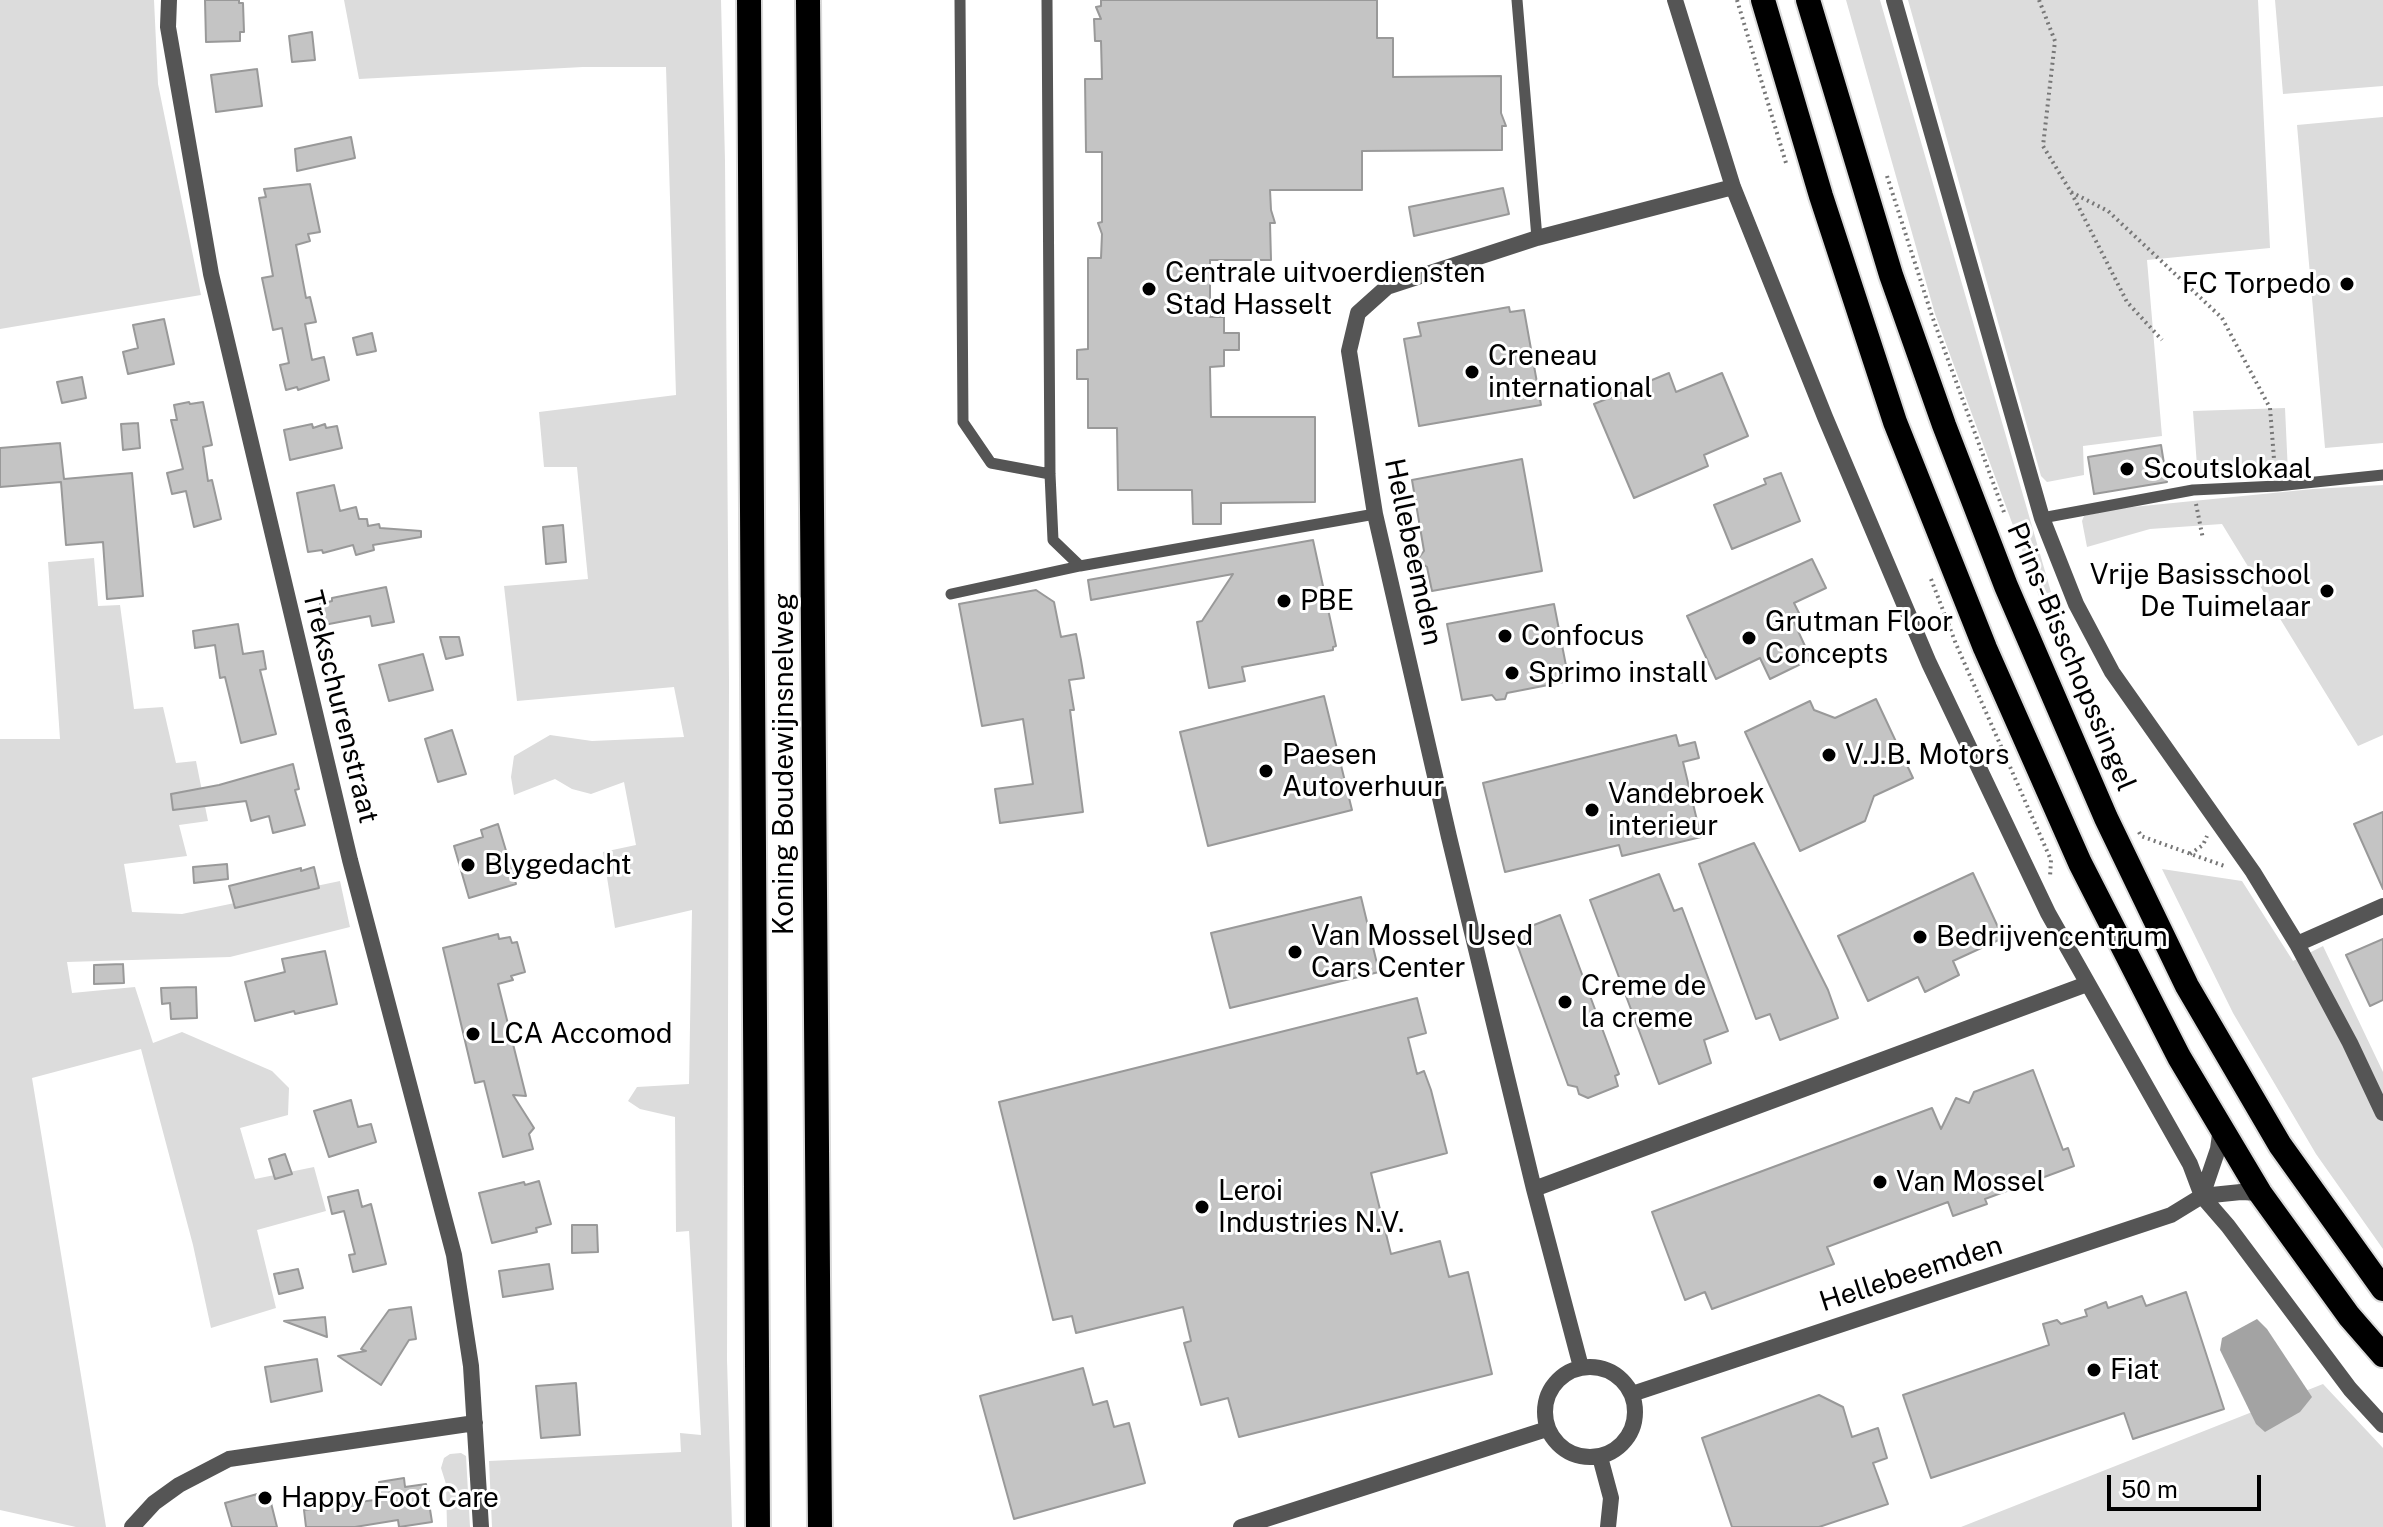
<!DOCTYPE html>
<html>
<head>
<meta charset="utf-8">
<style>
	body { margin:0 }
	#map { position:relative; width:2383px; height:1527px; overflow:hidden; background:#fff; font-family:"Public Sans",sans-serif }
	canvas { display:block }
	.scale { position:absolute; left:2107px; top:1475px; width:154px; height:36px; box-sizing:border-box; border:4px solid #000; border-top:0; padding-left:10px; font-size:24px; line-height:28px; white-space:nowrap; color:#000; -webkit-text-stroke:6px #fff; paint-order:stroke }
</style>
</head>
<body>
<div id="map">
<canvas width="2383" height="1527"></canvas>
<div class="scale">50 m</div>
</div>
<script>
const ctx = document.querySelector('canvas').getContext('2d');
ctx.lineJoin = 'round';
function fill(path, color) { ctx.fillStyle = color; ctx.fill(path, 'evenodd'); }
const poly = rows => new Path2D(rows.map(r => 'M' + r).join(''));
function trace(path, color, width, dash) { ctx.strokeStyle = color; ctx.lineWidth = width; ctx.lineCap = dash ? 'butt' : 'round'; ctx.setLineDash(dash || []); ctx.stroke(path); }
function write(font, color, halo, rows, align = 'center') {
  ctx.font = font + ' "Public Sans",sans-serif'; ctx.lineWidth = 6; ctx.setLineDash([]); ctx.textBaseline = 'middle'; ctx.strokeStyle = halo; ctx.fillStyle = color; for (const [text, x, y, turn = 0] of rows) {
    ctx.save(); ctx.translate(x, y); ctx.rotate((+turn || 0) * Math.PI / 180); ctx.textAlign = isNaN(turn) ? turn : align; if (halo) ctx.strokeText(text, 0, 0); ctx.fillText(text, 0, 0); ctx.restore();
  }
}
const green = poly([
	[0,0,154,0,158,84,201,295,0,329],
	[344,0,721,0,725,161,729,683,727,1360,732,1527,492,1527,489,1461,681,1452,680,1433,701,1435,689,1231,676,1232,675,1117,640,1109,628,1101,637,1087,689,1084,692,910,615,928,603,852,636,845,624,782,591,794,572,789,555,779,514,795,511,777,514,756,550,735,592,741,684,737,674,687,517,701,504,586,588,579,577,467,544,467,539,412,676,395,666,67,583,67,359,79],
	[1846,0,1880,0,2051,592,2039,596,1935,314],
	[1908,0,2258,0,2270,248,2147,260,2162,436,2083,446,2084,475,2047,482,2041,476],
	[2275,0,2383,0,2383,86,2283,94],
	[2383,117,2383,443,2325,448,2297,125],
	[2285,408,2288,473,2198,480,2193,411],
	[2383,485,2383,735,2358,746,2222,524,2150,529,2087,547,2082,521,2084,516,2113,509,2313,489],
	[94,558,98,606,120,605,134,709,163,707,176,763,196,761,208,821,179,825,187,856,124,864,132,912,182,914,340,881,350,927,230,957,67,962,72,993,135,987,153,1043,182,1032,272,1071,289,1088,288,1115,240,1128,255,1179,314,1167,326,1211,257,1230,276,1308,211,1328,193,1245,141,1049,32,1078,106,1527,76,1527,0,1510,0,739,60,739,48,562],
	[2162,869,2242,881,2293,961,2323,946,2383,1072,2383,1249,2316,1154,2233,1013],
	[2323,1384,2383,1448,2383,1527,1961,1527],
	[461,1453,466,1456,470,1527,447,1527,446,1484,441,1468,444,1458,450,1454]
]);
const water = poly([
	[2257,1319,2267,1329,2312,1397,2300,1412,2265,1432,2256,1424,2220,1350,2222,1338]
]);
const building = poly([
	[205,0,239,0,239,3,243,3,244,32,240,32,240,41,206,42,205,0],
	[1101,0,1377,0,1377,38,1393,38,1393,77,1501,76,1501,113,1506,126,1502,126,1502,150,1362,151,1362,190,1270,190,1271,210,1275,223,1270,223,1271,260,1210,260,1210,317,1224,317,1224,333,1239,333,1239,350,1224,350,1224,366,1210,367,1211,417,1315,417,1315,502,1221,503,1221,524,1193,524,1192,490,1118,490,1117,428,1088,428,1088,379,1077,379,1077,350,1088,349,1088,258,1101,258,1102,234,1098,223,1102,222,1102,152,1086,152,1085,79,1102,79,1101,41,1095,41,1094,19,1101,19,1096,7,1101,6,1101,0],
	[312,32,315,60,292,62,289,36,312,32],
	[257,69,262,106,216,112,211,75,257,69],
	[351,137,355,158,297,171,295,149,351,137],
	[310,184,320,232,308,234,310,241,296,245,306,298,310,297,316,322,305,324,312,360,324,357,329,380,298,390,297,387,286,390,280,365,289,363,282,328,273,330,262,278,273,276,259,198,266,197,264,189,310,184],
	[1503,188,1509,214,1414,236,1409,207,1503,188],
	[1509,307,1510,312,1524,310,1541,405,1419,426,1404,339,1421,336,1418,323,1509,307],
	[164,319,174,364,128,374,123,352,138,348,133,325,164,319],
	[372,333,376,351,357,355,353,338,372,333],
	[1669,373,1676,392,1722,373,1748,436,1704,455,1708,466,1634,498,1594,404,1669,373],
	[82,377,86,398,62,403,57,382,82,377],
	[189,402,190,404,203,402,212,445,203,447,208,481,212,480,221,519,194,527,186,491,172,494,167,473,183,469,171,420,177,420,174,405,189,402],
	[138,423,140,448,123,450,121,424,138,423],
	[312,424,313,428,325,424,326,428,337,426,342,448,290,460,284,430,312,424],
	[60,443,64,479,132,473,143,596,107,599,103,542,66,545,61,482,0,487,0,448,60,443],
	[2161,445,2167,482,2094,494,2088,457,2161,445],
	[1522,459,1542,571,1432,591,1427,567,1417,560,1424,551,1412,480,1522,459],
	[1781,473,1800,521,1732,549,1714,505,1766,484,1764,479,1781,473],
	[334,485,340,511,356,507,359,519,367,519,368,526,379,524,380,528,421,531,421,537,373,545,374,550,356,555,353,545,323,553,322,550,308,552,297,493,334,485],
	[563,525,566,562,546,564,543,527,563,525],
	[1313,540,1336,646,1333,647,1333,650,1242,667,1245,681,1209,688,1197,622,1202,621,1233,574,1091,600,1088,580,1313,540],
	[1812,559,1826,588,1794,603,1800,615,1792,618,1811,659,1770,679,1760,658,1716,679,1687,616,1812,559],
	[386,587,394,622,372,626,370,616,324,625,320,604,332,601,332,598,386,587],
	[1036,590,1054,602,1061,637,1076,634,1081,660,1084,678,1069,680,1074,710,1070,710,1083,812,1000,823,995,789,1033,784,1023,719,982,726,959,604,1036,590],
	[1554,604,1569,681,1507,693,1505,699,1496,700,1492,695,1462,700,1447,624,1554,604],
	[238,624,243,654,263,651,266,669,260,670,276,734,241,743,225,677,220,678,215,645,195,648,193,631,238,624],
	[440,637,459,637,463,655,446,659,440,637],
	[423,654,433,690,389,701,379,665,423,654],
	[1324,696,1352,810,1208,846,1180,732,1324,696],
	[1876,699,1913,778,1874,796,1865,821,1800,851,1745,732,1810,701,1814,710,1835,718,1876,699],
	[452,730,466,774,438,782,425,739,452,730],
	[1676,735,1679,746,1695,742,1699,758,1683,762,1701,837,1622,856,1619,845,1505,872,1483,783,1676,735],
	[293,764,299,789,295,790,305,825,273,833,269,816,251,821,246,801,173,810,171,794,219,785,293,764],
	[2383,812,2383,889,2354,824,2383,812],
	[498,824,516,884,469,898,454,846,483,837,481,830,498,824],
	[1754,843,1828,990,1838,1018,1780,1040,1770,1014,1756,1019,1699,864,1754,843],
	[227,864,228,879,194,883,193,867,227,864],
	[314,867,319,888,235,908,229,886,301,868,301,871,314,867],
	[1973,873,2003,938,1953,961,1959,975,1925,992,1918,977,1868,1001,1838,936,1973,873],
	[1659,874,1674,911,1682,908,1728,1031,1704,1040,1711,1063,1659,1084,1590,900,1659,874],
	[1361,897,1379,972,1230,1008,1211,933,1361,897],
	[1560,915,1619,1074,1615,1076,1618,1086,1588,1098,1579,1094,1577,1087,1568,1085,1513,933,1560,915],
	[498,934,499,939,510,937,512,943,517,942,525,972,511,976,513,980,498,984,526,1096,513,1095,534,1128,529,1134,533,1149,503,1157,484,1081,475,1083,443,948,498,934],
	[2383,939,2383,1000,2370,1006,2346,955,2383,939],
	[325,951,337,1004,295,1014,294,1011,255,1021,245,982,285,972,282,959,325,951],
	[123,964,124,983,94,984,94,965,123,964],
	[196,987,197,1018,171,1019,170,1003,162,1004,161,988,196,987],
	[1417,998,1426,1033,1408,1038,1417,1074,1424,1071,1431,1090,1447,1153,1371,1173,1391,1254,1440,1241,1449,1277,1468,1272,1492,1374,1239,1437,1228,1398,1201,1405,1184,1343,1191,1341,1183,1307,1076,1333,1072,1316,1053,1320,999,1102,1417,998],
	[2033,1070,2063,1150,2068,1148,2074,1166,1985,1199,1987,1204,1953,1216,1948,1202,1827,1247,1834,1264,1712,1309,1705,1292,1685,1300,1652,1212,1932,1108,1941,1129,1956,1098,1969,1103,1974,1092,2033,1070],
	[351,1100,358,1127,371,1124,376,1142,329,1157,314,1111,351,1100],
	[285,1154,292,1174,275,1179,269,1159,285,1154],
	[539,1181,551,1224,536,1228,537,1232,492,1243,479,1193,524,1182,525,1185,539,1181],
	[358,1190,362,1207,371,1204,386,1264,353,1272,349,1255,355,1254,344,1211,332,1214,328,1197,358,1190],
	[572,1225,597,1225,598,1252,572,1253,572,1225],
	[549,1264,553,1289,503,1297,499,1271,549,1264],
	[298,1269,303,1288,279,1294,274,1274,298,1269],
	[2186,1292,2224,1409,2133,1439,2124,1413,1931,1478,1903,1395,2049,1345,2043,1324,2057,1320,2061,1324,2087,1316,2085,1310,2106,1302,2108,1308,2142,1296,2146,1306,2186,1292],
	[411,1307,416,1339,409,1340,381,1385,338,1356,366,1351,361,1349,389,1310,411,1307],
	[325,1317,327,1337,284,1321,325,1317],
	[317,1359,322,1391,271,1402,265,1367,317,1359],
	[1083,1368,1093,1405,1107,1401,1114,1427,1129,1423,1145,1483,1014,1519,980,1396,1083,1368],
	[576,1383,580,1435,541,1438,536,1386,576,1383],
	[1819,1395,1843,1407,1852,1437,1878,1428,1887,1458,1873,1463,1888,1504,1819,1527,1732,1527,1702,1438,1819,1395],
	[404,1478,405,1487,426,1484,432,1522,399,1527,398,1520,355,1527,306,1527,304,1510,381,1499,379,1482,404,1478],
	[268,1491,277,1527,232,1527,225,1503,268,1491]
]);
const path = poly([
	[1737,0,1786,163],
	[2039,0,2055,41,2043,146,2071,192,2127,302,2162,340],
	[1887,176,1932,316,2005,515],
	[2071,192,2108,211,2222,318,2270,408,2275,472],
	[2196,504,2203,539],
	[1931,579,1956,644,2051,860,2050,877],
	[2139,832,2141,836,2227,867],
	[2190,854,2203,845,2207,836]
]);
const lane = poly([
	[960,0,963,422,991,463,1050,474],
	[1047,0,1050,474,1053,540,1080,566],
	[1517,0,1537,238],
	[2042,518,2193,490,2277,486,2383,475],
	[951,594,1080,566,1375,514]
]);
const street = poly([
	[169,0,168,27,211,274,350,860,454,1255,471,1366,481,1527],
	[1675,0,1733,187,1825,417,1929,663,2048,913,2190,1164,2202,1196,2228,1226,2350,1389,2383,1425],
	[1894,0,2042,518,2076,604,2112,672,2253,872,2297,944,2350,1043,2383,1113],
	[2297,944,2383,906],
	[1534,1189,2087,984],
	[2202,1196,2218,1149,2221,1128],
	'1545 1412a45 45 0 1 1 90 0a45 45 0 1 1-90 0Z',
	[1581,1367,1534,1189,1449,837,1375,514,1349,351,1358,313,1387,287,1537,238,1733,187],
	[1632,1394,2171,1215,2202,1196,2241,1192,2260,1193],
	[1600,1457,1611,1498,1608,1527],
	[132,1527,154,1503,179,1485,229,1459,475,1423],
	[1241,1527,1547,1429]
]);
const highway = poly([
	[749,0,758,1527],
	[808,0,820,1527],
	[1763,0,1821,196,1895,422,1985,648,2080,863,2179,1057,2260,1193,2349,1316,2383,1355],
	[1808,0,1891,275,1944,425,2006,586,2106,818,2187,986,2280,1145,2383,1289]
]);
const markers = [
	[2347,284,8,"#000"],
	[1149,289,8,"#000"],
	[1472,372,8,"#000"],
	[2127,469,8,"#000"],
	[2327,591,8,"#000"],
	[1284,601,8,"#000"],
	[1505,636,8,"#000"],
	[1749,638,8,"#000"],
	[1512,673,8,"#000"],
	[1829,755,8,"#000"],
	[1266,771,8,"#000"],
	[1592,810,8,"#000"],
	[468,865,8,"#000"],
	[1920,937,8,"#000"],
	[1295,952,8,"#000"],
	[1565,1002,8,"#000"],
	[473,1034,8,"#000"],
	[1880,1182,8,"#000"],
	[1202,1207,8,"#000"],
	[2094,1370,8,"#000"],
	[265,1498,8,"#000"]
];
const poiNames = [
	["Centrale uitvoerdiensten",1165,273],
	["Stad Hasselt",1165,305],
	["FC Torpedo",2331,284,"right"],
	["Creneau",1488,356],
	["international",1488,388],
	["Scoutslokaal",2143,469],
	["Vrije Basisschool",2311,575,"right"],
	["De Tuimelaar",2311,607,"right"],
	["PBE",1300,601],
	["Grutman Floor",1765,622],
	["Concepts",1765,654],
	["Confocus",1521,636],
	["Sprimo install",1528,673],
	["Paesen",1282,755],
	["Autoverhuur",1282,787],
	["V.J.B. Motors",1845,755],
	["Vandebroek",1608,794],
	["interieur",1608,826],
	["Blygedacht",484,865],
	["Van Mossel Used",1311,936],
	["Cars Center",1311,968],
	["Bedrijvencentrum",1936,937],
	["Creme de",1581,986],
	["la creme",1581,1018],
	["LCA Accomod",489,1034],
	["Van Mossel",1896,1182],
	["Leroi",1218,1191],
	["Industries N.V.",1218,1223],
	["Fiat",2110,1370],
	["Happy Foot Care",281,1498]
];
const streetNames = [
	["Hellebeemden",1413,552,78],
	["Prins-Bisschopssingel",2071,657,67],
	["Trekschurenstraat",340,707,76],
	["Koning Boudewijnsnelweg",784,764,-90],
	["Hellebeemden",1911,1274,-18]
];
fill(green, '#dcdcdc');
fill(water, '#a3a3a3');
fill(building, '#c4c4c4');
trace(building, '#999', 2);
trace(highway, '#dbdbdb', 28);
trace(path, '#777', 4, [2, 4]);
trace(lane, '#555', 11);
trace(street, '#555', 16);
trace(highway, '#000', 24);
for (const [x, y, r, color] of markers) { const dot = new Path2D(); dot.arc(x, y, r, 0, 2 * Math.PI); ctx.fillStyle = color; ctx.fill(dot); trace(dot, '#fff', 3); }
write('28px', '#000', '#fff', poiNames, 'left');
write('28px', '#000', '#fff', streetNames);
</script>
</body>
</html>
